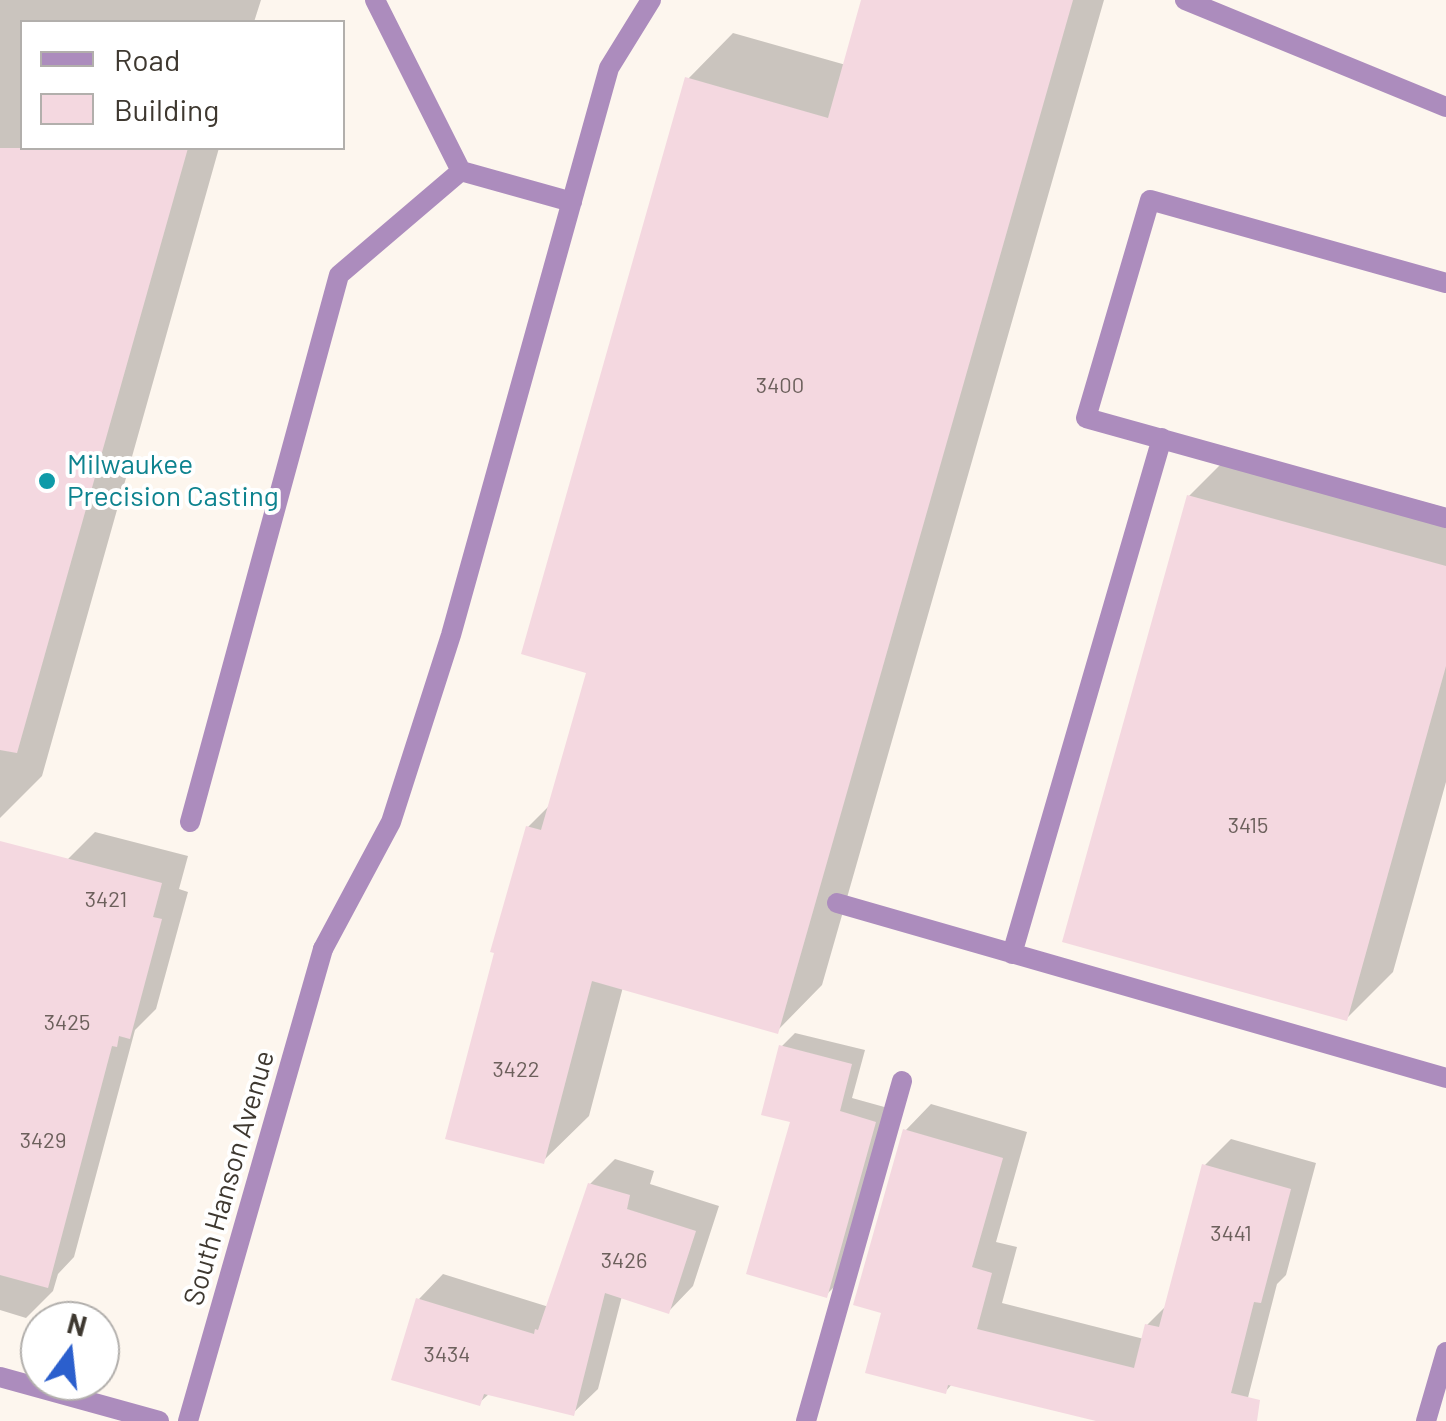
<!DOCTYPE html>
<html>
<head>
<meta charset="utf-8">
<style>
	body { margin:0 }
	#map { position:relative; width:1446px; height:1421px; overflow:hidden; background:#fdf6ee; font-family:Barlow,sans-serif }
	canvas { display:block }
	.legend { position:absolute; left:20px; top:20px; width:325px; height:130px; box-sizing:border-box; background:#fff; border:2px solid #b2afac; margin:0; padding:12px 18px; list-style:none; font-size:30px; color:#3e3830 }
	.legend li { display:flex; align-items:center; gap:20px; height:50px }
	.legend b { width:50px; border:2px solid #b2afac }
	.north { position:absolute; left:20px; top:1301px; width:100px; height:100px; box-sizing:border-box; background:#fff; border:2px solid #b2afac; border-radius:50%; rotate:15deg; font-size:28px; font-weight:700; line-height:40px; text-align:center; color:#3e3830 }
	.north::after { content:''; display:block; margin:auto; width:35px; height:45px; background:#2b5fcd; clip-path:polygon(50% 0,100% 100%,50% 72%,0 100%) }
</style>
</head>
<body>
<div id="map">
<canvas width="1446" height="1421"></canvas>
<ul class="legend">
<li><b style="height:12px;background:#ac8cbd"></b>Road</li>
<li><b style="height:28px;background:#f4d8e0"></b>Building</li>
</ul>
<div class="north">N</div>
</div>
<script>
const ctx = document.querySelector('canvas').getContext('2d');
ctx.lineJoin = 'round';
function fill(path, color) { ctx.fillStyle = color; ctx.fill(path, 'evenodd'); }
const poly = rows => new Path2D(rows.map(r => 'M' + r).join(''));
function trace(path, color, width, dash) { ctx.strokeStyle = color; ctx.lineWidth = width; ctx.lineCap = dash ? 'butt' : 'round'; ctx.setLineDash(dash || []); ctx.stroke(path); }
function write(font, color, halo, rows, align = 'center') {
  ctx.font = font + ' Barlow,sans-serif'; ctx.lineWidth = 8; ctx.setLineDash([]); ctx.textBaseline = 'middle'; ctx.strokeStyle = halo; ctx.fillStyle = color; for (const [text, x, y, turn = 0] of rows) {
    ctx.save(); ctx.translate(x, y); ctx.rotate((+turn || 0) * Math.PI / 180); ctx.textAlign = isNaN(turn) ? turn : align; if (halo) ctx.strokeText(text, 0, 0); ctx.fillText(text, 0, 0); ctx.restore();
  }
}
const shadow = poly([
	[0,0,261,0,254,22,22,22,22,148,219,148,42,776,0,818],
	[864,0,1104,0,822,985,777,1031,623,987,589,1116,543,1161,528,827,550,805,589,671,688,79,733,33,846,65],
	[1235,450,1446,508,1446,782,1393,972,1347,1018,1189,496],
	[95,832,188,856,179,889,188,892,156,1009,135,1030,74,1257,58,1274,53,1291,26,1318,0,1310,0,957,68,859],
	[795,1033,865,1050,852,1098,888,1108,840,1281,826,1295,781,1047],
	[931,1104,1027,1132,996,1242,1017,1247,1002,1303,1144,1339,1147,1325,1167,1305,1205,1165,1231,1139,1316,1163,1286,1275,1277,1284,1242,1421,1102,1421,953,1383,945,1392,884,1312,905,1131],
	[615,1159,654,1171,650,1184,719,1206,693,1286,669,1311,622,1296,598,1389,573,1413,490,1393,479,1403,419,1299,443,1274,549,1307,590,1184]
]);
const building = poly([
	[861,0,1073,0,778,1034,592,981,544,1164,445,1139,494,953,490,952,526,826,541,830,586,673,521,654,685,77,828,118],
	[0,148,188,148,17,753,0,750],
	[1187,495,1446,566,1446,666,1347,1021,1062,942],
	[0,841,162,883,153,917,162,919,130,1039,119,1036,117,1047,112,1046,48,1288,0,1275],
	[779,1045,852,1064,840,1111,876,1122,827,1298,746,1274,790,1122,761,1115],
	[903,1129,1003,1158,972,1267,992,1273,977,1329,1134,1368,1145,1324,1159,1327,1202,1164,1291,1189,1261,1303,1254,1302,1231,1393,1260,1400,1257,1421,1096,1421,948,1385,946,1394,865,1373,881,1313,853,1305],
	[588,1183,630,1195,627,1209,696,1231,669,1314,605,1293,574,1416,484,1394,480,1406,391,1380,416,1298,534,1334,535,1329,538,1330]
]);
const service = poly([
	[375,0,461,171,572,202],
	[1185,0,1446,107],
	[1446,283,1150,200,1086,418,1446,518],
	[190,822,339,275,461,171],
	[837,903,1446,1078],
	[323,949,391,822,451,635,609,68,651,0],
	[1012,954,1162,438],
	[0,1377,159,1421],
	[806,1421,902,1081]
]);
const minor = poly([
	[188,1421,323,949],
	[1426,1421,1446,1352]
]);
const markers = [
	[47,481,10,"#0f9aa8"]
];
const numberNames = [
	["3400",780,386],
	["3415",1248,826],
	["3421",106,900],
	["3425",67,1023],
	["3422",516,1070],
	["3429",43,1141],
	["3441",1231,1234],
	["3426",624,1261],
	["3434",447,1355]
];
const cultureNames = [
	["Milwaukee",67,465],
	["Precision Casting",67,497]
];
const streetNames = [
	["South Hanson Avenue",229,1178,-74]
];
fill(shadow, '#0003');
fill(building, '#f4d8e0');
trace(service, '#ac8cbd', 20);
trace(minor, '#ac8cbd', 20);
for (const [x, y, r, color] of markers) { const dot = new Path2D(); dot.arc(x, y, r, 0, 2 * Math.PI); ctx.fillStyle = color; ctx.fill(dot); trace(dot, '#fff', 4); }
write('22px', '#6c605c', null, numberNames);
write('28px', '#0d838f', '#fff', cultureNames, 'left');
write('28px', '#3e3830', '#fff', streetNames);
</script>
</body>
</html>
